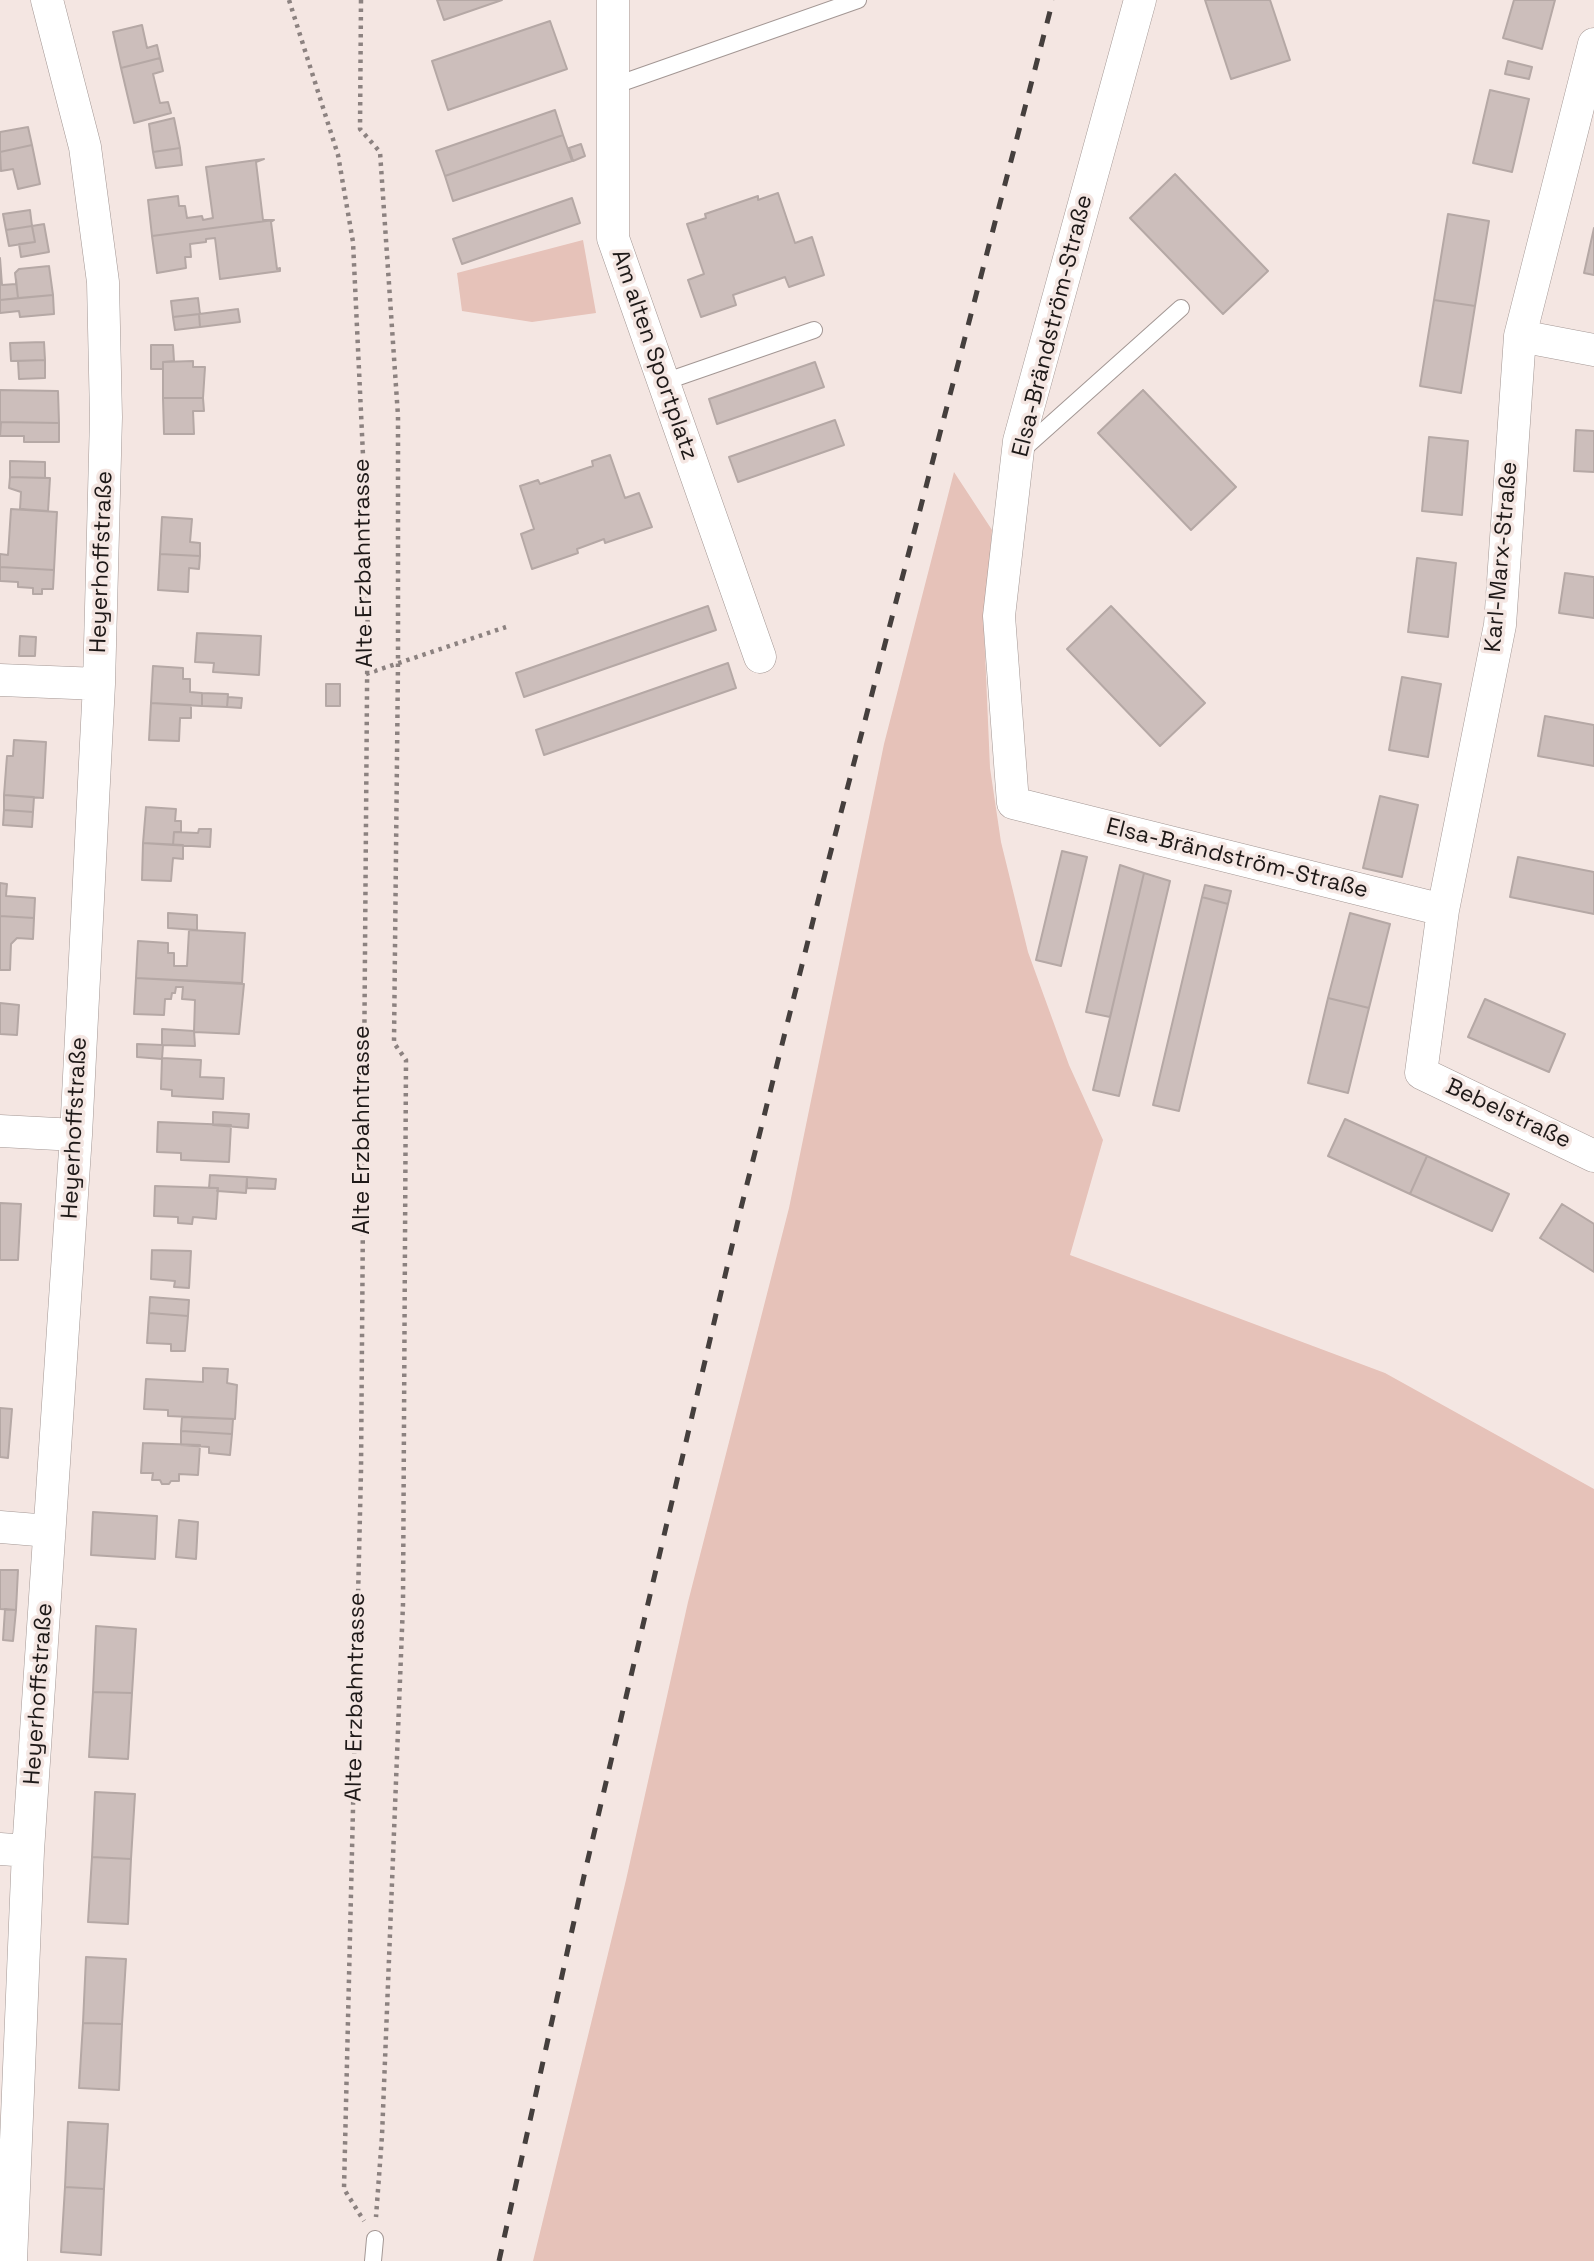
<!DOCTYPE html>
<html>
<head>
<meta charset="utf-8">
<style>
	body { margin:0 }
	canvas { display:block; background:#f4e6e2 }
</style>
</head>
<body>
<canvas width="1594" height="2261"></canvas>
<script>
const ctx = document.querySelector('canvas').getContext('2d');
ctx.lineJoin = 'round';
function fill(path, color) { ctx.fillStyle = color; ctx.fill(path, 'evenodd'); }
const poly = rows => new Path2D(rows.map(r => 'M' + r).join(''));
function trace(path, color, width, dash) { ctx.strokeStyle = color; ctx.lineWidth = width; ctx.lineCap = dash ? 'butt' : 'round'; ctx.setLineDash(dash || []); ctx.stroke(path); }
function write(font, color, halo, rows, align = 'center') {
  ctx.font = font + ' "Space Grotesk",sans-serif'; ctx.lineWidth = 7; ctx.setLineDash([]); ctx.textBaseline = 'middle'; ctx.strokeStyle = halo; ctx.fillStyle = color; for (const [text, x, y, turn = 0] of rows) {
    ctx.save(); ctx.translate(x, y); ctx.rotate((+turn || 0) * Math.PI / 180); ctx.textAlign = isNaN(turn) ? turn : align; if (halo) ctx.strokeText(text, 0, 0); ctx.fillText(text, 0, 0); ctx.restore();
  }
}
const green = poly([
	[583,240,596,313,532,322,462,311,457,273],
	[954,472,992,530,984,629,990,768,1001,842,1028,952,1069,1065,1103,1140,1070,1255,1385,1373,1594,1489,1594,2261,533,2261,626,1880,688,1602,789,1208,884,744]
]);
const building = poly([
	[437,0,502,0,444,20,437,0],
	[1205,0,1270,0,1290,60,1231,79,1205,0],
	[1514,0,1555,0,1542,49,1503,38,1514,0],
	[550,21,567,69,448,110,432,61,550,21],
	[142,25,147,48,157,45,160,58,121,68,113,32,142,25],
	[160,58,163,71,153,74,160,103,168,102,171,113,134,123,121,68,160,58],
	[1508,61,1532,67,1529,79,1505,74,1508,61],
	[1490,90,1529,99,1512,172,1473,163,1490,90],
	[555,110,563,135,445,176,436,151,555,110],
	[174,118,180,148,153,152,149,124,174,118],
	[28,127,32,145,0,152,0,132,28,127],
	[563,135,572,161,453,201,445,176,563,135],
	[581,144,585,156,573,161,569,148,581,144],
	[32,145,40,184,18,189,13,169,1,171,0,152,32,145],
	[180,148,182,165,156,168,153,152,180,148],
	[264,159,256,162,263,220,274,220,152,236,148,200,178,196,179,206,185,206,187,218,202,216,203,220,213,218,206,167,264,159],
	[1175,174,1268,271,1223,314,1130,218,1175,174],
	[778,193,795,243,812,237,824,275,789,287,785,277,733,295,736,305,701,317,688,280,704,274,687,224,706,218,705,214,758,196,758,200,778,193],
	[572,198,580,223,462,264,453,239,572,198],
	[30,210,32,226,6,230,3,214,30,210],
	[1448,214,1489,221,1475,306,1434,300,1448,214],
	[274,220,271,222,277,269,280,268,280,271,220,279,215,238,206,239,206,242,190,244,191,257,185,257,186,268,157,273,152,236,274,220],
	[44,224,49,252,21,257,19,244,35,242,32,226,44,224],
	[32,226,35,242,9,246,6,230,32,226],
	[1594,228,1594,275,1584,273,1594,228],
	[0,258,2,285,16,284,16,279,18,298,0,300,0,258],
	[49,266,53,295,18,298,15,273,19,269,49,266],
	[53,295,54,314,20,317,19,311,0,313,0,300,53,295],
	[198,298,200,314,173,317,171,301,198,298],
	[1434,300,1475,306,1461,393,1420,386,1434,300],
	[238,309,240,322,200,327,199,314,238,309],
	[199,314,200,327,175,330,173,317,199,314],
	[44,342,45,360,11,361,10,343,44,342],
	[151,345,173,345,174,361,163,362,163,369,151,369,151,345],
	[45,360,45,378,19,379,18,361,45,360],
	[193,361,193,367,205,367,203,398,163,398,163,362,193,361],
	[815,362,824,387,717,424,709,399,815,362],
	[0,390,58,391,59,423,0,422,0,390],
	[1143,390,1236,487,1191,530,1098,433,1143,390],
	[163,398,203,398,204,411,193,411,194,434,164,434,163,398],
	[835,420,844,445,738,482,729,457,835,420],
	[1,422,59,423,59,442,24,442,24,436,0,436,1,422],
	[1576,430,1594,431,1594,472,1574,471,1576,430],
	[1429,437,1468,441,1462,515,1422,511,1429,437],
	[610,455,625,498,639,493,652,527,605,543,604,539,577,549,578,553,532,569,521,534,534,529,520,486,538,480,540,484,593,466,592,461,610,455],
	[10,461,45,462,45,478,10,477,10,461],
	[10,477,50,478,48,511,20,509,21,492,9,488,10,477],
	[11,509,57,512,54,570,0,567,0,554,8,555,11,509],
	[162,517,192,519,190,542,200,543,200,556,160,554,162,517],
	[160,554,200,556,199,569,189,568,188,592,158,590,160,554],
	[1417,558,1456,563,1448,637,1408,632,1417,558],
	[0,567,54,570,53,589,42,589,42,594,33,594,33,588,18,587,18,582,0,581,0,567],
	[1565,573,1594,577,1594,618,1559,613,1565,573],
	[708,606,716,630,524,697,516,673,708,606],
	[1111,606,1205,703,1160,746,1067,649,1111,606],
	[197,633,261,636,259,675,213,672,214,663,195,662,197,633],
	[20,636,36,637,35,656,19,656,20,636],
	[728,663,736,688,544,755,536,730,728,663],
	[153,666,183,668,183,679,190,679,190,692,202,693,202,706,151,703,153,666],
	[1402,677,1441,684,1428,757,1389,750,1402,677],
	[326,684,340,684,340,706,326,706,326,684],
	[202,693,228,694,227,707,202,706,202,693],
	[228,697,242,698,241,708,227,707,228,697],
	[151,703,191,705,191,718,180,718,179,741,149,740,151,703],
	[1545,716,1594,725,1594,766,1538,756,1545,716],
	[14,740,46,742,43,798,4,795,7,756,13,756,14,740],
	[4,795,34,797,33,812,4,810,4,795],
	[1380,796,1418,805,1402,877,1363,868,1380,796],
	[146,807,176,809,175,821,181,821,181,832,174,832,173,845,143,843,146,807],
	[4,810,33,812,32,827,3,825,4,810],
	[199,829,211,829,210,847,173,845,174,832,198,833,199,829],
	[143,843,183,845,183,859,173,858,171,881,142,880,143,843],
	[1062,851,1087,857,1061,966,1036,960,1062,851],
	[1518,857,1594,872,1594,914,1510,897,1518,857],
	[1120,865,1144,873,1110,1017,1086,1012,1120,865],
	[1144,873,1170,881,1119,1096,1093,1090,1144,873],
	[0,883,7,884,6,896,35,898,34,918,0,916,0,883],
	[1205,885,1231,891,1228,904,1202,897,1205,885],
	[1202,897,1228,904,1179,1111,1153,1105,1202,897],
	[168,913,197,915,197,930,168,928,168,913],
	[1350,913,1390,924,1369,1008,1328,998,1350,913],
	[0,916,34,918,33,939,17,938,11,944,10,970,0,970,0,916],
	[189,930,245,933,242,983,136,978,138,941,168,943,168,953,174,953,174,966,187,966,189,930],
	[136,978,244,984,239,1034,194,1032,195,1000,182,999,183,987,176,987,175,993,172,993,171,999,165,999,164,1015,134,1014,136,978],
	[1328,998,1369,1008,1348,1093,1308,1083,1328,998],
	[1485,999,1565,1034,1549,1072,1468,1037,1485,999],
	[0,1003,19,1005,17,1035,0,1034,0,1003],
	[162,1029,194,1031,195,1046,162,1045,162,1029],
	[137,1044,163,1045,162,1059,137,1057,137,1044],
	[162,1058,201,1060,200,1077,224,1078,223,1099,172,1096,172,1090,161,1089,162,1058],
	[213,1112,249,1114,248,1128,213,1125,213,1112],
	[1345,1119,1427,1156,1410,1194,1328,1156,1345,1119],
	[158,1122,231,1125,229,1162,181,1160,181,1153,157,1152,158,1122],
	[1427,1156,1509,1194,1492,1231,1410,1194,1427,1156],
	[210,1175,247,1177,246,1193,217,1191,218,1188,209,1188,210,1175],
	[247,1177,276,1179,275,1189,247,1188,247,1177],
	[155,1186,218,1188,216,1219,193,1217,192,1224,178,1223,178,1217,154,1216,155,1186],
	[0,1203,21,1204,18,1260,0,1260,0,1203],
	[1562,1204,1594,1224,1594,1272,1540,1238,1562,1204],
	[152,1250,191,1251,189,1288,174,1287,175,1281,151,1279,152,1250],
	[150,1297,189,1300,188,1316,149,1313,150,1297],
	[149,1313,188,1316,185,1351,171,1351,171,1344,147,1343,149,1313],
	[203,1368,228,1369,227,1383,237,1385,235,1419,168,1416,168,1410,144,1409,146,1379,203,1382,203,1368],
	[0,1408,12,1409,8,1458,0,1457,0,1408],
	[182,1417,233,1419,232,1434,181,1431,182,1417],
	[181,1431,232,1434,230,1455,209,1453,209,1447,181,1445,181,1431],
	[143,1443,200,1445,198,1475,179,1474,179,1481,171,1481,169,1484,162,1484,160,1480,152,1480,153,1473,141,1473,143,1443],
	[93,1512,157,1516,155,1559,91,1555,93,1512],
	[179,1520,198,1522,196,1559,176,1557,179,1520],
	[0,1570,18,1570,16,1610,0,1609,0,1570],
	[5,1609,16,1610,13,1641,3,1640,5,1609],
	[96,1626,136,1629,132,1693,93,1692,96,1626],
	[93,1692,132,1693,128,1759,89,1757,93,1692],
	[95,1792,135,1794,131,1859,92,1857,95,1792],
	[92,1857,131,1859,128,1924,88,1922,92,1857],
	[86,1957,126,1959,122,2024,83,2023,86,1957],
	[83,2023,122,2024,119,2090,79,2088,83,2023],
	[68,2122,108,2124,104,2189,65,2187,68,2122],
	[65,2187,104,2189,101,2255,61,2252,65,2187]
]);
const path = poly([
	[289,0,338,155,353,242,368,562,361,1471,344,2189,364,2221],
	[361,0,360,129,380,152,398,416,398,663,394,1043,406,1060,403,1604,382,2136,376,2217],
	[366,674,506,627]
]);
const service = poly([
	[613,86,858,0],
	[664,382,814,330],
	[1021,451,1181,308],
	[373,2261,375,2239]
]);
const minor = poly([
	[613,0,613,238,760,657],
	[1140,0,1019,441,999,616,1013,803,1443,910],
	[1594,44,1520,336,1500,625,1443,910,1421,1073,1594,1156],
	[1520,336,1594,350],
	[0,680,99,684],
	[0,1131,76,1135],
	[0,1527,49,1531],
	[0,1849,28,1851],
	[11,2261,28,1851,76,1135,99,684,106,417,103,282,85,147,47,0]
]);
const rail = poly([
	[499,2261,584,1876,740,1212,820,893,1053,0]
]);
const streetNames = [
	["Elsa-Brändström-Straße",1053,326,-76],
	["Am alten Sportplatz",654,355,71],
	["Karl-Marx-Straße",1502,557,-85],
	["Heyerhoffstraße",102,562,-88],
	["Alte Erzbahntrasse",364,563,-91],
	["Elsa-Brändström-Straße",1237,859,14],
	["Bebelstraße",1508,1114,25],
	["Heyerhoffstraße",75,1128,-87],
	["Alte Erzbahntrasse",363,1130,-90],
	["Heyerhoffstraße",39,1694,-86],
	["Alte Erzbahntrasse",356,1697,-89]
];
fill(green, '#e6c2b9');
fill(building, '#ccbebb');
trace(building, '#b5a8a5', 2);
trace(service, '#a39794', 18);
trace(minor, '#a39794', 33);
trace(path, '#8c8280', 4.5, [3.5, 5]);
trace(service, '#fff', 16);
trace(minor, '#fff', 32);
trace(rail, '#453f3d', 5, [12, 12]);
write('23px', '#1e1918', '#f4e6e2', streetNames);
</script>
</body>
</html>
